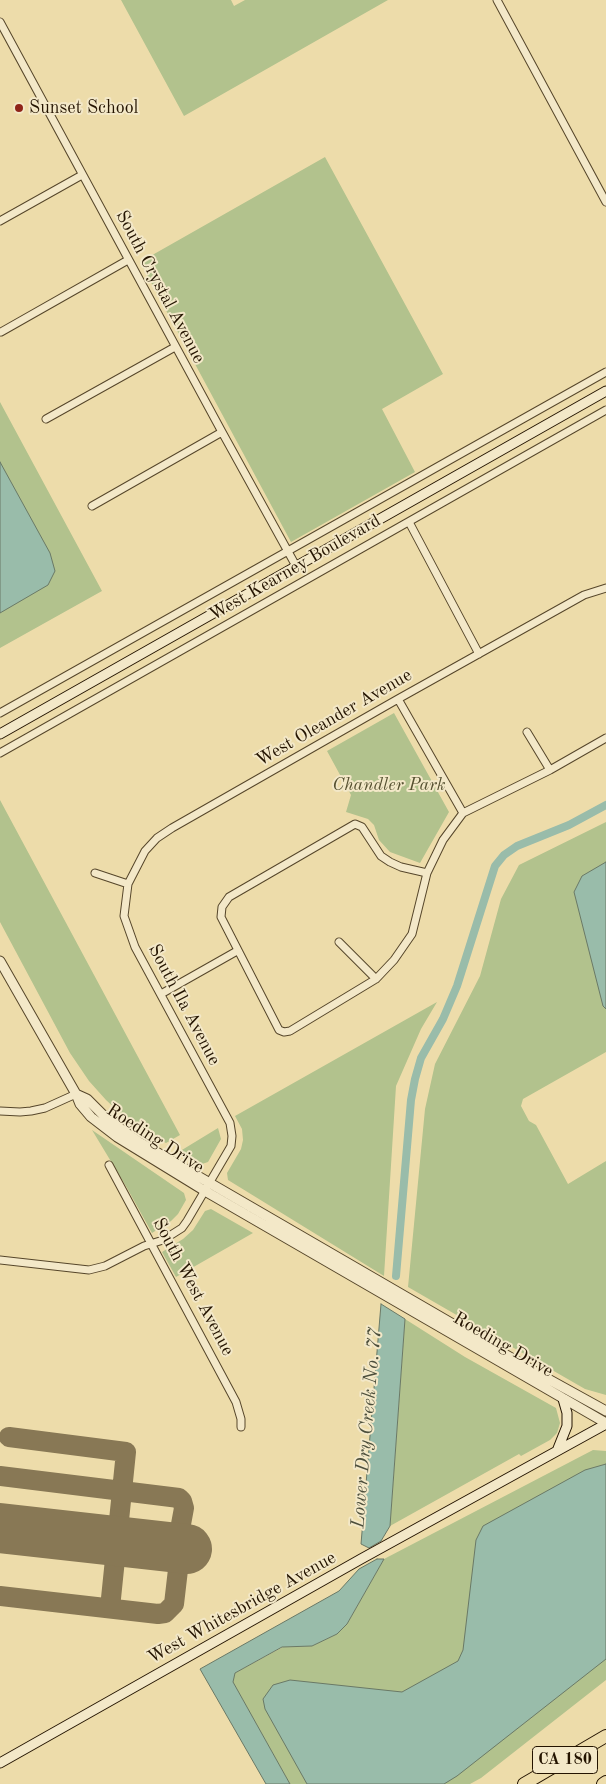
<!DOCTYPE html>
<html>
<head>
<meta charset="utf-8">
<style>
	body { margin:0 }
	canvas { display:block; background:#eddcaa }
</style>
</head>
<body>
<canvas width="606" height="1784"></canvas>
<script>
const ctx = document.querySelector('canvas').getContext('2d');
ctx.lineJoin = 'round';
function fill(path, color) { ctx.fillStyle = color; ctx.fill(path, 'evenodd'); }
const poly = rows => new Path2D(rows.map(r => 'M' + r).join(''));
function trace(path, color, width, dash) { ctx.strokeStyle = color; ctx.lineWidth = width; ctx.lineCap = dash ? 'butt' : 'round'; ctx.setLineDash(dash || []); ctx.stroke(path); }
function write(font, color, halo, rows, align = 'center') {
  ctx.font = font + ' "Old Standard TT",serif'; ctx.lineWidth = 4; ctx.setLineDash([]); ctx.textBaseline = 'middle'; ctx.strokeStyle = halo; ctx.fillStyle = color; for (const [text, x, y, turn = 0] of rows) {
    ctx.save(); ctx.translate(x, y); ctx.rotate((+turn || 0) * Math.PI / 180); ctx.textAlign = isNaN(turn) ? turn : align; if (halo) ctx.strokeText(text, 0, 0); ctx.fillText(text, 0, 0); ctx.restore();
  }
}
const green = poly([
	[121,0,231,0,234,6,245,0,388,0,184,116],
	[325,157,443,374,382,409,415,472,291,542,140,262],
	[0,402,102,591,0,648],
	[394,713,449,812,420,863,390,852,379,840,374,825,368,819,346,812,351,795,327,751],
	[0,800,180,1135,166,1143,147,1133,121,1114,106,1100,89,1081,70,1053,0,922],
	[606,822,606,1052,523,1099,521,1106,529,1121,536,1125,568,1184,606,1161,606,1395,585,1389,408,1287,425,1109,435,1064,480,976,501,899,519,865],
	[437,1002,421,1029,396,1086,384,1276,228,1180,227,1173,241,1149,243,1140,242,1129,235,1116],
	[218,1128,221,1139,208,1162,202,1164,177,1153],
	[92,1130,184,1193,186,1200,178,1214,171,1221,152,1233,127,1188],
	[211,1209,253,1233,176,1277,162,1252,183,1239,193,1230,205,1211],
	[405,1319,465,1357,556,1408,560,1423,557,1433,550,1440,521,1456,519,1454,390,1526],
	[593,1450,606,1451,606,1680,481,1778,470,1784,290,1784,232,1681,235,1673,283,1647,312,1646,337,1634,347,1624,384,1559]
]);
const water = poly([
	[0,462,50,553,55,571,48,585,0,613,0,462],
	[606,862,606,1009,603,1006,574,892,582,876,606,862],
	[381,1304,405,1319,390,1526,381,1541,369,1548,361,1544,381,1304],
	[606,1464,606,1659,457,1776,444,1784,307,1784,265,1709,263,1699,273,1685,290,1680,402,1692,458,1661,463,1650,476,1540,483,1526,585,1470,606,1464],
	[377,1559,384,1559,347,1624,337,1634,312,1646,282,1647,235,1673,233,1682,290,1784,266,1784,200,1669,339,1591,359,1569,377,1559]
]);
const canal = poly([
	[396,1276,411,1100,415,1079,421,1058,443,1019,457,986,495,866,504,855,517,846,569,825,606,805]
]);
const taxiway = poly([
	[9,1437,126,1452,110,1608],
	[0,1476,179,1498,182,1501,184,1508,179,1535,173,1543,156,1546],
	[0,1596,158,1614,165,1613,174,1604,179,1561,178,1557,172,1550,156,1546]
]);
const runway = poly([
	[0,1528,187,1549]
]);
const minor = poly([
	[497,0,606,202],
	[0,22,222,432,296,566],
	[0,221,82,175],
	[1,332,128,260],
	[46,419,175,347],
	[92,506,222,432],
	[409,522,479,654],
	[398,699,463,813],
	[0,713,606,372],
	[527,732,550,770],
	[0,753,606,410],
	[95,873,128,884],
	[427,873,401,867,390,862,381,856,362,827,355,824,229,897,222,907,221,917,279,1030,284,1032,290,1031,376,979,394,960,412,934,427,873,443,840,463,813,550,770,606,738],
	[339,942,376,979],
	[161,994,237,951],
	[0,1111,20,1112,31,1111,45,1108,76,1094],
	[109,1165,236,1402,241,1419,241,1427],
	[0,1260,89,1270,105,1266,144,1246,163,1240,182,1228,187,1221,231,1146,232,1136,230,1123,135,947,124,916,128,884,145,851,157,838,172,828,398,699,584,595,606,588]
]);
const tertiary = poly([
	[0,961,76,1094,80,1104,91,1117,117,1137,205,1191,606,1423],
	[76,1094,87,1099,106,1118,139,1142,539,1374,606,1411]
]);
const secondary = poly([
	[0,734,606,391],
	[557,1451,567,1426,567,1413,563,1399],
	[0,1763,361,1559,606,1424]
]);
const motorway = poly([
	[524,1784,606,1736],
	[603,1784,606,1782]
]);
const markers = [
	[19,108,5,"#8f2418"]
];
const shields = [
	[565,1760,65]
];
const shieldNames = [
	["CA 180",565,1760]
];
const poiNames = [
	["Sunset School",29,108]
];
const streetNames = [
	["South Crystal Avenue",160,287,62],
	["West Kearney Boulevard",295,568,-30],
	["West Oleander Avenue",334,718,-30],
	["South Ila Avenue",184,1005,62],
	["Roeding Drive",155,1139,33],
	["South West Avenue",193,1287,62],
	["Roeding Drive",503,1345,30],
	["West Whitesbridge Avenue",242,1608,-29]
];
const parkNames = [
	["Chandler Park",389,785]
];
const waterNames = [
	["Lower Dry Creek No. 77",367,1428,-85]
];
fill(green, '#b2c28d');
fill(water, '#99bcaa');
trace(water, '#6a7966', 1);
trace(canal, '#99bcaa', 8);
trace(taxiway, '#887855', 20);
trace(runway, '#887855', 50);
trace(minor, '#56462a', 9);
trace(tertiary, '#56462a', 11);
trace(secondary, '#241400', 11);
trace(motorway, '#241400', 14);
trace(minor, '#f3e8c8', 7);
trace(tertiary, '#f3e8c8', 9);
trace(secondary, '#f3e8c8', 9);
trace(motorway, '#eddcaa', 12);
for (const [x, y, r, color] of markers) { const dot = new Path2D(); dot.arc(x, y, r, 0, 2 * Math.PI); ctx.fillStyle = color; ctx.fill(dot); trace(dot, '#f3e8c8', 2); }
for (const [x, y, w] of shields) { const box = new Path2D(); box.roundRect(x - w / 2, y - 13.5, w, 27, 4); ctx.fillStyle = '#f3e8c8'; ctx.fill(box); trace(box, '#241400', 1); }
write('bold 16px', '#241400', null, shieldNames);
write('18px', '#241400', '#f3e8c8', poiNames, 'left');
write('18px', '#241400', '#f3e8c8', streetNames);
write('italic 18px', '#565131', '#f3e8c8', parkNames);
write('italic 19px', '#4d4f3c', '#f3e8c8', waterNames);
</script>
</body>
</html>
